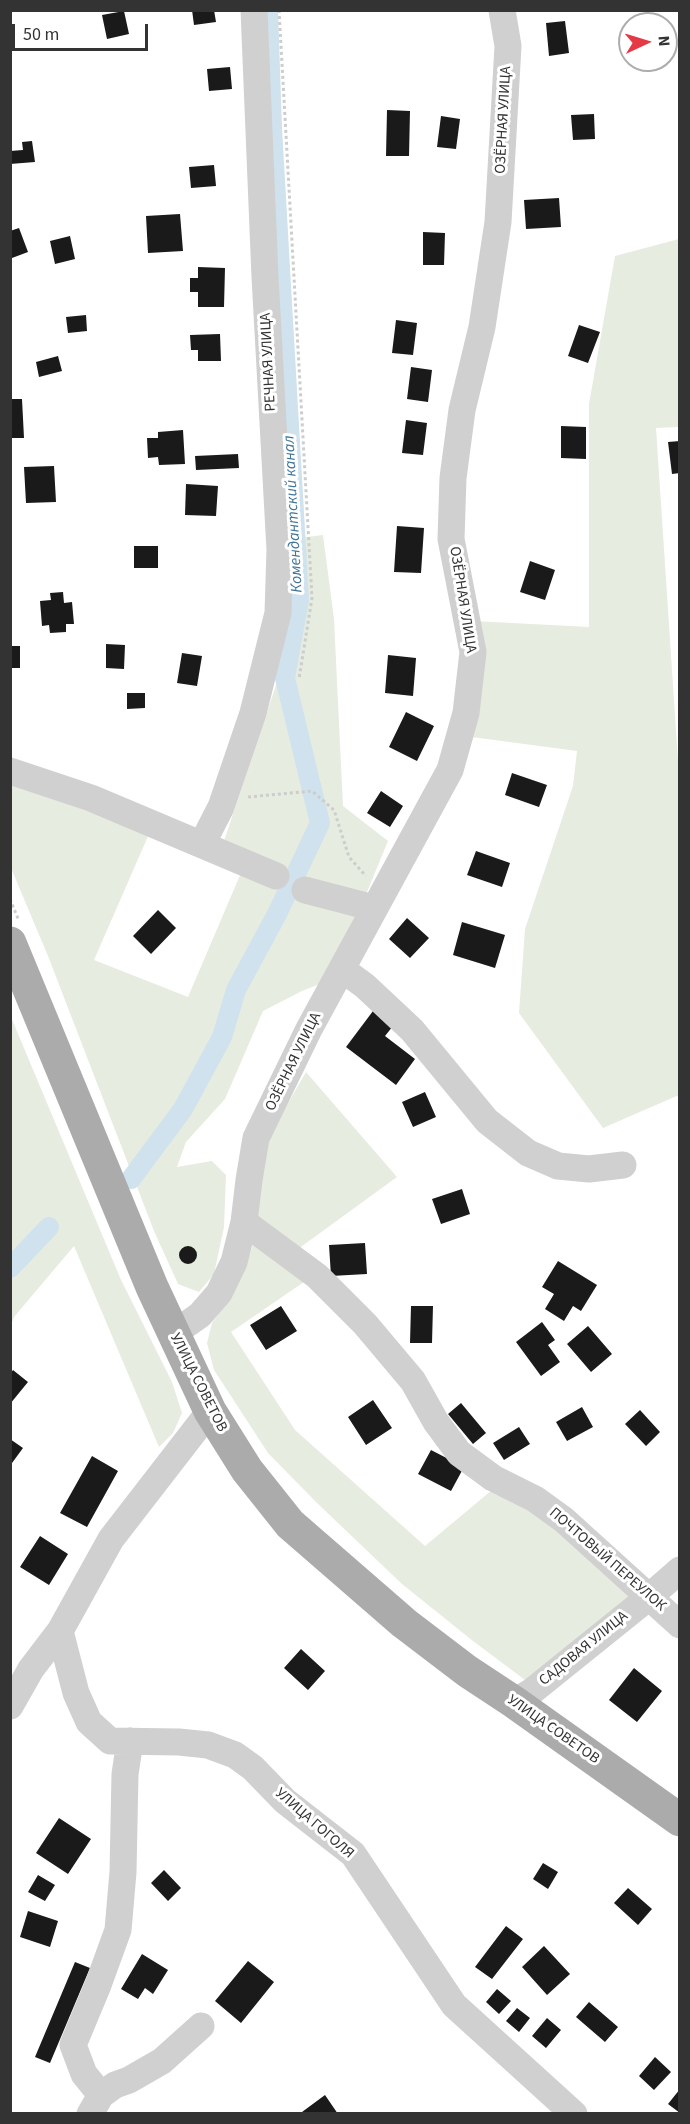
<!DOCTYPE html>
<html>
<head>
<meta charset="utf-8">
<style>
	body { margin:0 }
	#map { position:relative; width:690px; height:2124px; overflow:hidden; background:#fff; font-family:"Source Sans 3",sans-serif }
	canvas { display:block }
	.frame { position:absolute; inset:0; border:12px solid #333; pointer-events:none }
	.north { position:absolute; left:618px; top:12px; width:60px; height:60px; box-sizing:border-box; background:#fff; border:2px solid #adadad; border-radius:50%; rotate:86deg; font-size:16px; font-weight:700; line-height:24px; text-align:center; color:#333 }
	.north::after { content:''; display:block; margin:auto; width:21px; height:27px; background:#e63946; clip-path:polygon(50% 0,100% 100%,50% 72%,0 100%) }
	.scale { position:absolute; left:12px; top:24px; width:136px; height:27px; box-sizing:border-box; border:3px solid #333; border-top:0; padding-left:8px; font-size:18px; line-height:21px; white-space:nowrap; color:#333; -webkit-text-stroke:4px #fff; paint-order:stroke }
</style>
</head>
<body>
<div id="map">
<canvas width="690" height="2124"></canvas>
<div class="frame"></div>
<div class="north">N</div>
<div class="scale">50 m</div>
</div>
<script>
const ctx = document.querySelector('canvas').getContext('2d');
ctx.lineJoin = 'round';
function fill(path, color) { ctx.fillStyle = color; ctx.fill(path, 'evenodd'); }
const poly = rows => new Path2D(rows.map(r => 'M' + r).join(''));
function trace(path, color, width, dash) { ctx.strokeStyle = color; ctx.lineWidth = width; ctx.lineCap = dash ? 'butt' : 'round'; ctx.setLineDash(dash || []); ctx.stroke(path); }
function write(font, color, halo, rows, align = 'center') {
  ctx.font = font + ' "Source Sans 3",sans-serif'; ctx.lineWidth = 6; ctx.setLineDash([]); ctx.textBaseline = 'middle'; ctx.strokeStyle = halo; ctx.fillStyle = color; for (const [text, x, y, turn = 0] of rows) {
    ctx.save(); ctx.translate(x, y); ctx.rotate((+turn || 0) * Math.PI / 180); ctx.textAlign = isNaN(turn) ? turn : align; if (halo) ctx.strokeText(text, 0, 0); ctx.fillText(text, 0, 0); ctx.restore();
  }
}
const green = poly([
	[679,239,679,427,656,428,679,776,679,1095,603,1128,519,1013,525,929,573,786,577,751,464,736,473,621,589,627,589,404,615,256],
	[323,535,334,619,343,806,388,841,367,892,322,983,302,991,263,1011,225,1099,186,1142,177,1167,212,1161,226,1175,224,1227,214,1274,199,1292,178,1284,154,1231,48,956,11,868,10,782,149,834,94,960,188,997,241,873,224,841,304,601,299,538],
	[11,1017,121,1280,172,1382,182,1413,173,1433,159,1447,74,1246,14,1317,11,1325],
	[306,1072,397,1177,298,1249,323,1269,231,1332,295,1430,425,1546,510,1475,647,1583,525,1680,473,1641,402,1584,316,1502,268,1453,214,1370,207,1343,212,1323,229,1299,243,1272,252,1248,268,1138]
]);
const canal = poly([
	[131,1179,183,1109,222,1037,236,990,277,914,320,823,285,678,299,600,272,128,268,10],
	[10,1268,49,1227]
]);
const building = poly([
	[192,10,214,10,216,22,194,25],
	[124,11,129,34,107,39,102,15],
	[565,21,569,53,549,56,546,23],
	[230,67,232,89,209,91,207,69],
	[387,110,410,111,409,156,386,156],
	[594,114,595,139,573,140,571,115],
	[441,116,460,119,456,149,437,147],
	[32,141,35,162,10,164,10,151,23,150,22,142],
	[214,165,216,186,191,188,189,167],
	[559,198,561,227,526,229,524,200],
	[180,214,183,251,148,253,146,216],
	[19,228,28,252,12,258,10,231],
	[423,232,445,233,444,265,423,265],
	[70,236,75,259,55,264,50,241],
	[198,267,225,268,224,307,198,307,198,292,190,292,190,278,198,278],
	[86,315,87,331,68,333,66,317],
	[396,320,417,323,413,355,392,353],
	[579,325,600,332,588,363,568,356],
	[220,334,221,361,198,361,198,350,191,350,190,335],
	[58,356,62,371,39,377,36,362],
	[411,367,432,370,428,402,407,399],
	[10,399,22,399,24,438,10,438],
	[406,420,427,423,423,455,402,453],
	[561,426,586,427,586,459,561,458],
	[183,430,185,464,159,465,158,457,148,458,147,438,158,438,158,432],
	[680,441,680,473,672,474,668,442],
	[238,454,239,468,196,470,195,456],
	[54,466,56,502,26,503,24,467],
	[186,484,218,486,216,516,185,515],
	[397,526,424,528,421,573,394,572],
	[134,546,158,546,158,568,134,568],
	[530,561,555,570,545,600,520,592],
	[63,592,64,603,72,602,74,624,66,624,66,632,50,633,49,625,42,626,40,601,51,600,50,593],
	[106,644,125,645,124,669,106,668],
	[10,646,20,646,20,668,10,668],
	[182,653,202,656,197,686,177,683],
	[388,655,416,658,413,696,385,693],
	[127,693,145,693,145,708,127,709],
	[406,712,434,726,417,761,389,747],
	[512,773,547,785,539,807,505,795],
	[381,791,403,806,390,827,367,813],
	[476,851,510,863,502,887,467,875],
	[158,910,176,928,151,954,133,936],
	[407,918,429,938,410,958,389,939],
	[462,922,505,935,495,968,453,955],
	[373,1011,393,1026,385,1036,415,1059,396,1085,346,1047],
	[425,1092,436,1117,413,1127,402,1102],
	[462,1189,470,1214,441,1224,432,1199],
	[365,1243,367,1274,331,1276,329,1245],
	'179 1255a9 9 0 1 1 18 0a9 9 0 1 1-18 0Z',
	[558,1261,597,1285,581,1311,573,1306,564,1321,545,1309,554,1294,542,1287],
	[281,1306,297,1331,266,1350,250,1325],
	[411,1306,433,1306,432,1343,410,1343],
	[542,1322,555,1340,548,1345,560,1362,541,1376,516,1342],
	[588,1326,612,1354,591,1372,567,1344],
	[13,1370,28,1382,10,1404,10,1374],
	[373,1400,392,1428,366,1445,348,1417],
	[461,1403,486,1433,473,1444,448,1414],
	[582,1407,593,1427,567,1441,556,1422],
	[640,1410,660,1432,646,1446,625,1424],
	[519,1427,530,1444,504,1460,493,1443],
	[10,1439,23,1448,12,1463,10,1461],
	[431,1450,464,1467,451,1491,418,1474],
	[92,1456,118,1471,87,1527,60,1513],
	[40,1536,68,1554,49,1585,20,1567],
	[301,1649,325,1671,308,1690,284,1668],
	[634,1668,662,1691,637,1722,609,1700],
	[59,1818,91,1839,68,1874,36,1853],
	[543,1863,558,1872,548,1889,533,1879],
	[164,1870,181,1888,168,1901,151,1883],
	[38,1875,55,1885,45,1901,28,1892],
	[628,1888,652,1909,638,1925,614,1903],
	[28,1911,58,1921,50,1947,20,1937],
	[506,1926,523,1939,492,1979,475,1967],
	[544,1946,570,1974,547,1995,522,1967],
	[142,1954,168,1970,153,1994,145,1988,138,1999,121,1989],
	[248,1961,274,1982,241,2023,215,2001],
	[75,1962,90,1968,50,2063,35,2057],
	[497,1989,511,2001,499,2014,486,2002],
	[589,2002,618,2027,605,2042,576,2017],
	[517,2008,530,2018,519,2032,506,2021],
	[547,2018,561,2030,546,2048,532,2036],
	[655,2057,671,2072,654,2090,639,2076],
	[680,2089,680,2113,668,2104],
	[325,2095,338,2114,303,2114,302,2112]
]);
const path = poly([
	[279,10,312,598,299,679],
	[248,797,312,791,334,810,349,857,366,876],
	[10,899,19,921]
]);
const minor = poly([
	[10,771,91,798,276,876],
	[202,844,221,807,253,713,278,613,280,550,265,277,254,10],
	[305,890,374,908],
	[342,969,365,986,412,1030,487,1121,528,1153,558,1166,589,1169,623,1165],
	[244,1222,317,1276,365,1324,413,1381,436,1422,459,1453,493,1478,535,1499,564,1520,680,1625],
	[173,1334,200,1315,219,1293,234,1262,244,1222,249,1180,256,1138,309,1029,450,770,466,713,473,652,451,539,453,478,462,410,482,327,498,222,508,46,502,10],
	[60,1631,76,1693,89,1722,110,1741,179,1742,208,1745,235,1755,253,1768,285,1801,353,1854,454,2005,574,2114],
	[514,1702,531,1692,649,1597,680,1570],
	[10,1706,31,1669,60,1631,111,1539,210,1411],
	[101,2095,115,2085,129,2080,162,2061,201,2026],
	[90,2114,101,2095,84,2074,73,2045,98,1985,118,1930,123,1872,125,1774,130,1741]
]);
const major = poly([
	[10,943,152,1287,210,1411,247,1470,290,1524,404,1623,467,1671,514,1702,680,1820]
]);
const streetNames = [
	["ОЗЁРНАЯ УЛИЦА",504,120,-87],
	["РЕЧНАЯ УЛИЦА",269,362,-93],
	["ОЗЁРНАЯ УЛИЦА",462,600,81],
	["ОЗЁРНАЯ УЛИЦА",294,1062,-64],
	["УЛИЦА СОВЕТОВ",198,1383,63],
	["ПОЧТОВЫЙ ПЕРЕУЛОК",607,1560,41],
	["САДОВАЯ УЛИЦА",584,1649,-39],
	["УЛИЦА СОВЕТОВ",553,1730,35],
	["УЛИЦА ГОГОЛЯ",314,1824,41]
];
const waterNames = [
	["Комендантский канал",294,514,-93]
];
fill(green, '#e6ecdf');
trace(canal, '#cfe2ee', 20);
fill(building, '#1a1a1a');
trace(path, '#cdcdcd', 3, [3, 3]);
trace(minor, '#d0d0d0', 27);
trace(major, '#ababab', 33);
write('15px', '#333', '#fff', streetNames);
write('italic 16px', '#3f7597', '#fff', waterNames);
</script>
</body>
</html>
